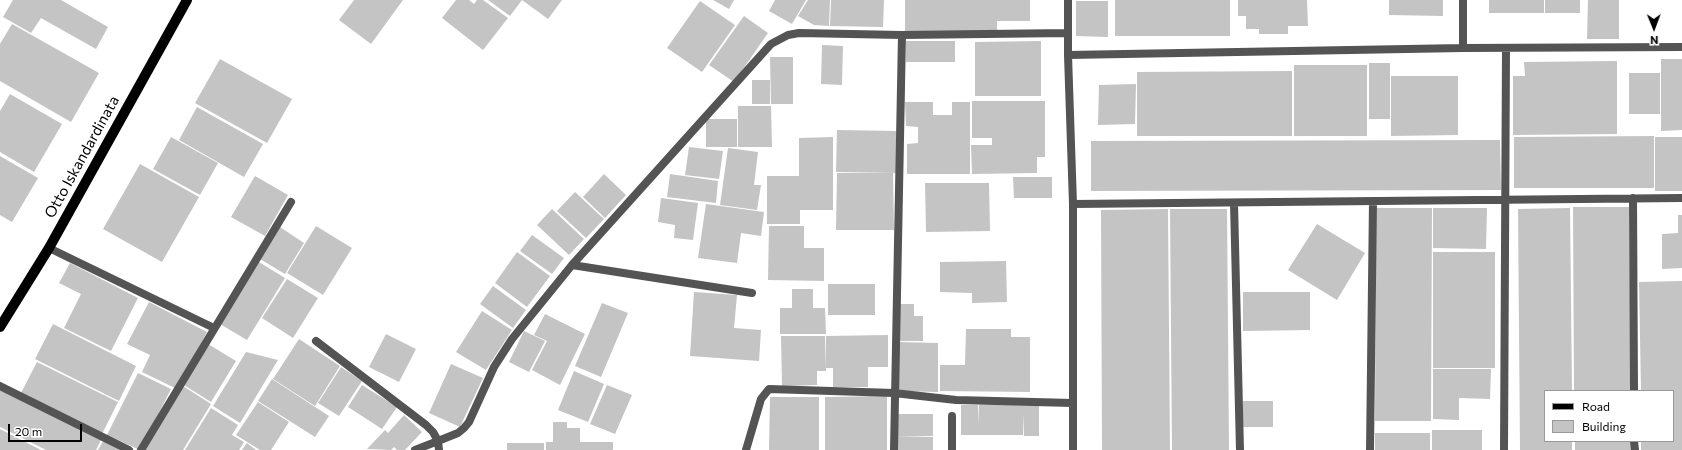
<!DOCTYPE html>
<html>
<head>
<meta charset="utf-8">
<style>
	body { margin:0 }
	#map { position:relative; width:1682px; height:450px; overflow:hidden; background:#fff; font-family:Commissioner,sans-serif }
	canvas { display:block }
	.legend { position:absolute; left:1544px; top:390px; width:130px; height:52px; box-sizing:border-box; background:#fff; border:1px solid #999; margin:0; padding:5px 7px; list-style:none; font-size:12px; color:#000 }
	.legend li { display:flex; align-items:center; gap:8px; height:20px }
	.legend b { width:20px; border:1px solid #999 }
	.north { position:absolute; left:1634px; top:8px; width:40px; height:40px; -webkit-text-stroke:3px #fff; paint-order:stroke; rotate:179deg; font-size:11px; font-weight:700; line-height:16px; text-align:center; color:#000 }
	.north::after { content:''; display:block; margin:auto; width:14px; height:18px; background:#000; clip-path:polygon(50% 0,100% 100%,50% 72%,0 100%) }
	.scale { position:absolute; left:8px; top:424px; width:74px; height:18px; box-sizing:border-box; border:2px solid #000; border-top:0; padding-left:5px; font-size:12px; line-height:14px; white-space:nowrap; color:#000; -webkit-text-stroke:3px #fff; paint-order:stroke }
</style>
</head>
<body>
<div id="map">
<canvas width="1682" height="450"></canvas>
<ul class="legend">
<li><b style="height:5px;background:#000"></b>Road</li>
<li><b style="height:11px;background:#c4c4c4"></b>Building</li>
</ul>
<div class="north">N</div>
<div class="scale">20 m</div>
</div>
<script>
const ctx = document.querySelector('canvas').getContext('2d');
ctx.lineJoin = 'round';
function fill(path, color) { ctx.fillStyle = color; ctx.fill(path, 'evenodd'); }
const poly = rows => new Path2D(rows.map(r => 'M' + r).join(''));
function trace(path, color, width, dash) { ctx.strokeStyle = color; ctx.lineWidth = width; ctx.lineCap = dash ? 'butt' : 'round'; ctx.setLineDash(dash || []); ctx.stroke(path); }
function write(font, color, halo, rows, align = 'center') {
  ctx.font = font + ' Commissioner,sans-serif'; ctx.lineWidth = 3; ctx.setLineDash([]); ctx.textBaseline = 'middle'; ctx.strokeStyle = halo; ctx.fillStyle = color; for (const [text, x, y, turn = 0] of rows) {
    ctx.save(); ctx.translate(x, y); ctx.rotate((+turn || 0) * Math.PI / 180); ctx.textAlign = isNaN(turn) ? turn : align; if (halo) ctx.strokeText(text, 0, 0); ctx.fillText(text, 0, 0); ctx.restore();
  }
}
const building = poly([
	[13,0,61,0,108,27,96,49,41,18,31,33,3,17],
	[354,0,403,0,371,44,339,20],
	[456,0,469,0,474,4,477,0,483,0,508,18,483,50,442,18],
	[488,0,562,0,548,19,522,0,510,16],
	[713,0,734,0,729,9],
	[775,0,806,0,792,24,769,11],
	[808,0,830,0,829,26,814,25,798,16],
	[831,0,884,0,883,27,830,26],
	[905,0,1030,0,1030,21,997,21,997,32,905,31],
	[1115,0,1230,0,1230,36,1115,36],
	[1238,0,1307,0,1308,26,1288,26,1288,34,1259,34,1259,29,1246,29,1246,16,1238,16],
	[1389,0,1443,0,1443,16,1389,15],
	[1489,0,1544,0,1544,13,1489,13],
	[1545,0,1580,0,1580,13,1545,13],
	[1588,0,1619,0,1619,39,1587,39],
	[700,1,735,25,702,72,667,48],
	[1076,1,1108,1,1108,37,1076,36],
	[744,16,768,33,734,82,709,65],
	[12,24,99,73,71,122,0,81,0,44],
	[906,41,955,41,955,62,906,62],
	[1041,41,1041,96,975,96,975,42],
	[822,45,843,46,842,85,821,84],
	[770,57,793,57,793,104,771,104],
	[220,59,292,99,267,143,195,103],
	[1661,59,1682,59,1682,130,1661,131],
	[1617,61,1617,134,1513,135,1513,76,1525,76,1524,62],
	[1369,63,1390,63,1390,119,1369,119],
	[1294,65,1367,65,1367,136,1294,136],
	[1292,71,1292,136,1137,136,1137,72],
	[1629,73,1660,73,1660,114,1629,114],
	[1391,76,1458,76,1458,135,1391,136],
	[752,80,770,80,770,104,752,104],
	[1136,84,1135,124,1098,125,1099,85],
	[10,94,62,124,34,172,0,152,0,111],
	[972,101,1045,101,1045,157,1037,157,1037,173,972,174,971,145,992,145,992,138,972,138],
	[905,102,933,102,933,115,952,115,952,102,970,102,970,174,907,174,907,144,918,143,918,127,906,126],
	[738,106,771,106,772,147,738,147],
	[197,107,263,144,244,177,179,140],
	[706,119,737,119,737,147,706,147],
	[837,130,896,131,896,173,836,172],
	[1654,136,1654,188,1514,188,1514,137],
	[171,137,218,163,200,195,153,169],
	[833,137,833,210,800,210,800,224,767,224,767,176,799,176,799,138],
	[1655,137,1682,137,1682,191,1655,191],
	[1500,140,1501,190,1091,191,1091,141],
	[689,147,723,151,719,179,685,175],
	[728,148,758,152,754,185,761,185,757,210,720,205],
	[0,156,38,178,12,222,0,215],
	[140,164,199,197,162,262,103,229],
	[837,173,893,173,894,230,836,230],
	[604,174,626,195,605,218,583,197],
	[670,174,718,181,716,203,667,197],
	[255,176,288,195,265,236,231,217],
	[1013,177,1052,177,1052,198,1014,198],
	[925,183,989,183,990,231,926,232],
	[575,192,604,219,586,238,557,211],
	[661,198,698,203,693,240,674,238,675,225,658,222],
	[706,204,764,212,761,236,741,233,737,263,698,258],
	[1573,207,1629,207,1631,391,1574,391],
	[1376,208,1432,208,1431,421,1375,421],
	[1433,208,1487,208,1486,249,1433,248],
	[1570,208,1572,391,1545,391,1545,441,1572,441,1572,450,1520,450,1518,209],
	[552,209,584,239,569,255,537,225],
	[1168,209,1170,450,1102,450,1101,210],
	[1170,209,1227,209,1229,450,1172,450],
	[1678,215,1682,215,1682,268,1662,269,1662,234,1678,233],
	[1317,224,1365,253,1337,300,1288,270],
	[316,226,352,248,323,295,287,273],
	[769,226,804,226,804,248,824,248,824,281,768,280],
	[280,227,304,243,285,274,260,259],
	[532,235,564,258,552,274,520,251],
	[517,252,550,276,527,307,495,283],
	[1433,252,1495,252,1495,368,1433,368],
	[1006,261,1007,302,972,303,972,293,940,292,940,262],
	[259,262,285,278,247,340,220,324],
	[70,263,138,298,111,351,64,328,81,294,59,283],
	[287,279,318,298,293,338,262,318],
	[1682,281,1682,450,1641,450,1641,441,1673,441,1673,391,1641,391,1639,282],
	[828,284,875,284,875,315,828,315],
	[493,286,526,310,513,328,480,304],
	[792,289,813,289,813,308,825,308,826,334,780,334,780,308,792,308],
	[694,292,737,295,734,328,761,330,759,361,690,356],
	[1243,292,1310,292,1310,330,1243,331],
	[149,302,207,332,177,389,142,372,150,355,127,344],
	[602,303,628,313,601,377,575,366],
	[898,304,914,304,914,316,923,316,923,341,897,341],
	[482,311,512,330,486,370,456,352],
	[545,314,585,334,560,385,532,370,547,341,534,335],
	[53,324,136,366,119,401,35,359],
	[966,329,1011,329,1011,337,1030,337,1030,392,940,391,940,365,965,365],
	[524,331,545,341,529,372,509,362],
	[386,334,416,349,399,382,369,367],
	[888,335,888,367,868,367,868,387,833,387,833,368,826,368,826,336],
	[781,336,825,336,826,371,817,371,817,385,782,386],
	[299,339,340,366,315,406,273,379],
	[898,342,938,343,938,392,897,391],
	[208,344,236,361,211,402,184,385],
	[246,352,278,360,240,423,213,406],
	[37,362,118,402,102,434,21,393],
	[451,364,483,378,460,427,429,413],
	[341,367,362,381,339,416,318,403],
	[1433,369,1491,369,1490,399,1459,398,1459,420,1433,419],
	[574,371,604,384,588,422,558,410],
	[138,373,171,389,140,450,107,435],
	[272,379,329,416,315,437,258,401],
	[362,385,397,407,382,429,348,407],
	[607,385,632,395,615,434,590,424],
	[183,386,211,404,183,450,144,450],
	[0,389,101,440,96,450,46,450,0,427],
	[887,396,887,450,825,450,825,397],
	[770,397,819,397,819,450,769,450],
	[1243,401,1273,401,1273,427,1243,427],
	[258,402,289,422,271,450,260,450,236,435],
	[961,405,978,405,978,425,979,405,993,405,993,426,993,405,1039,405,1039,436,1024,436,1024,414,1023,435,961,435],
	[211,408,238,425,232,435,244,442,239,450,185,450],
	[897,414,933,414,933,436,897,437],
	[404,415,422,432,405,450,397,450,394,447,391,450,367,449,385,430,388,433],
	[553,422,567,422,567,428,580,428,580,442,613,442,613,450,546,450,546,442,553,442],
	[0,429,41,450,0,450],
	[1432,430,1482,430,1482,450,1432,450],
	[1375,433,1430,433,1430,450,1375,450],
	[896,437,933,437,933,450,896,450],
	[103,441,120,450,98,450],
	[1575,441,1631,441,1631,450,1575,450],
	[247,443,256,450,242,450],
	[507,443,544,443,544,450,507,450]
]);
const street = poly([
	[1068,0,1068,55],
	[1463,48,1463,0],
	[1633,198,1634,391],
	[1234,203,1240,450],
	[1073,204,1682,198],
	[49,248,214,328],
	[572,265,752,293],
	[316,341,426,425,433,432,438,441,415,450],
	[0,386,129,450],
	[1634,441,1635,450],
	[141,450,291,202],
	[439,450,438,441,458,433,464,428,469,422,494,367,512,339,572,265,771,44,788,35,799,33,902,35,1068,33],
	[746,450,761,399,769,389,894,393,956,400,1073,403],
	[894,450,902,35],
	[952,450,952,416],
	[1073,450,1073,204,1068,55,1463,48,1682,47],
	[1370,450,1373,201],
	[1504,450,1506,49]
]);
const primary = poly([
	[0,327,49,248,187,0]
]);
const streetNames = [
	["Otto Iskandardinata",82,157,-61]
];
fill(building, '#c4c4c4');
trace(street, '#545454', 8);
trace(primary, '#000', 10);
write('15px', '#000', '#fff', streetNames);
</script>
</body>
</html>
